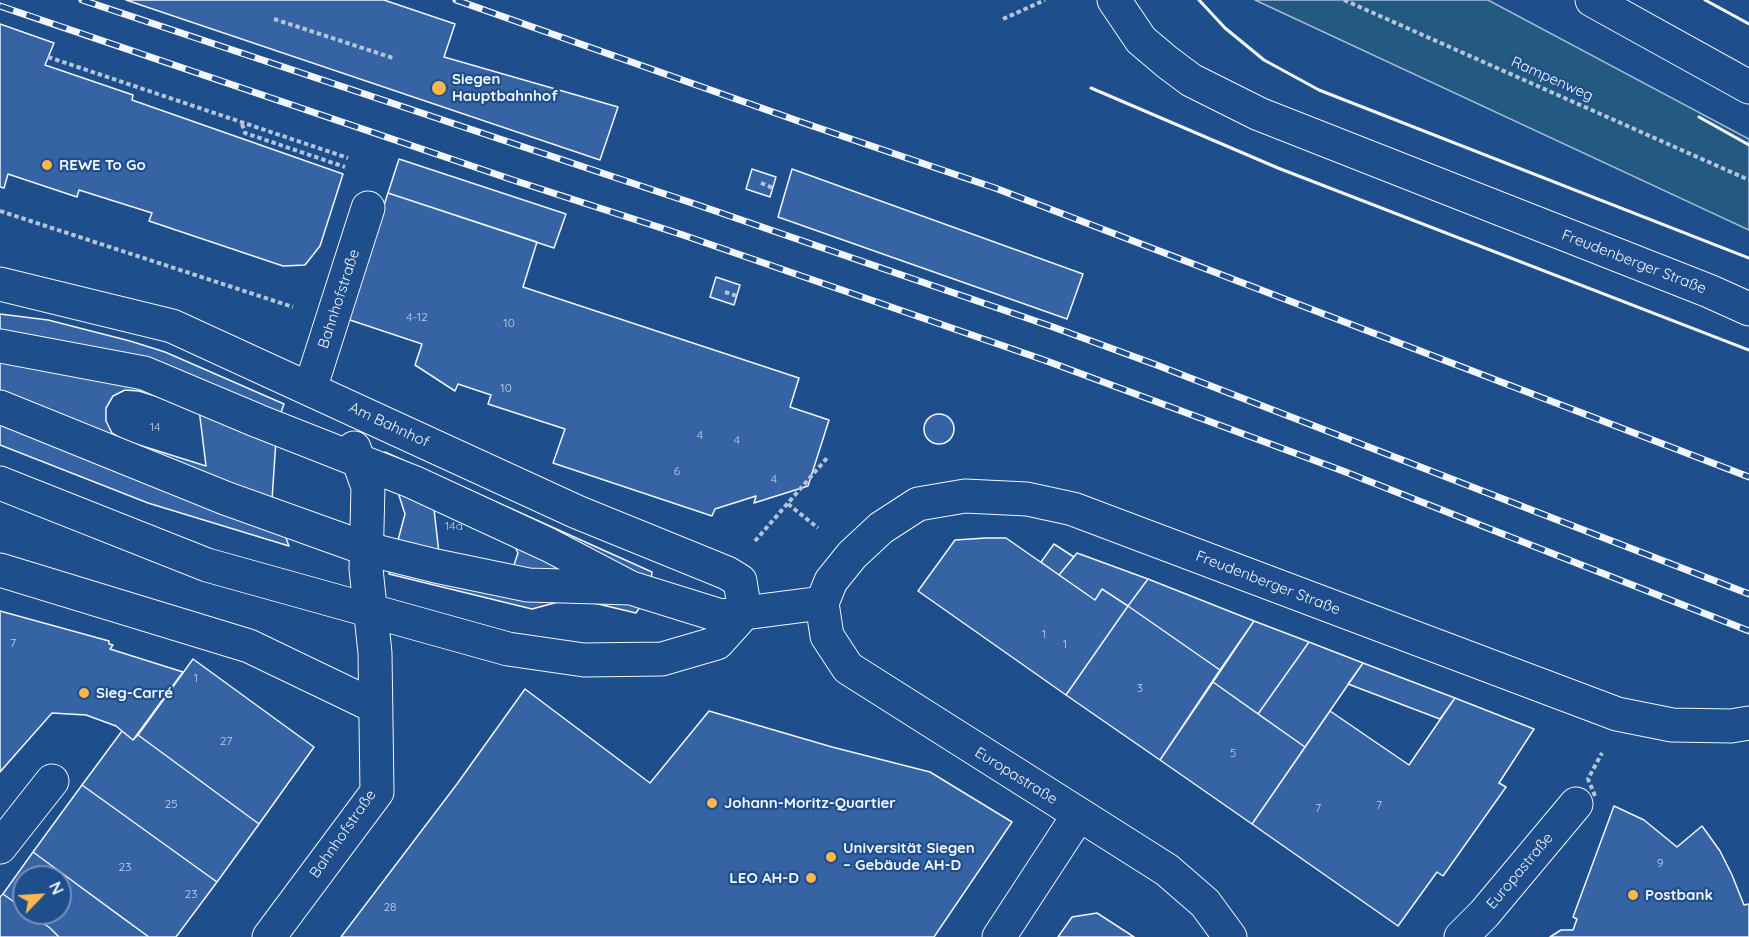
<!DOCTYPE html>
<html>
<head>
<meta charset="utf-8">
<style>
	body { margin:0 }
	#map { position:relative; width:1749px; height:937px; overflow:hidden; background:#1f4e8c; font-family:Quicksand,sans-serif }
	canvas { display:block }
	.north { position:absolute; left:12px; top:865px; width:60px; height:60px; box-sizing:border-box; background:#1f4e8c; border:2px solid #7391ba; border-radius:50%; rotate:65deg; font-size:16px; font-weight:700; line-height:24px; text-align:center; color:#f2f6ff }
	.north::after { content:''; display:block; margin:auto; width:21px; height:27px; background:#ffb74d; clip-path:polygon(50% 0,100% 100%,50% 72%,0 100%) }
</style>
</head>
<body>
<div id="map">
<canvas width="1749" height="937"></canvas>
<div class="north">N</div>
</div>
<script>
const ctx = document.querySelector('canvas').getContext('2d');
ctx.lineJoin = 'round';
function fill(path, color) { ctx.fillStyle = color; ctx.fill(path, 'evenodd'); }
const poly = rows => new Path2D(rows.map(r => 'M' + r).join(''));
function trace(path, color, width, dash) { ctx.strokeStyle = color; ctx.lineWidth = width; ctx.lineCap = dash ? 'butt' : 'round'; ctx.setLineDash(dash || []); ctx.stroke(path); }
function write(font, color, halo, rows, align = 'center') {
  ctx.font = font + ' Quicksand,sans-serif'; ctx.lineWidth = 4.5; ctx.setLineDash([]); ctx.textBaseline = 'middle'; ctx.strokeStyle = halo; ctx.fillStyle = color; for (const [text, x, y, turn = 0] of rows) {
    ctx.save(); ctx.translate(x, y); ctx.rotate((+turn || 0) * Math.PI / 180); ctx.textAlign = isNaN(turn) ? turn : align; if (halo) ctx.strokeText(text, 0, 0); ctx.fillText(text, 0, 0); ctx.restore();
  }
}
const green = poly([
	[1255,0,1488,0,1749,139,1749,230,1255,0]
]);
const building = poly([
	[126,0,384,0,455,24,444,57,618,107,600,160,126,0],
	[0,24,54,43,45,65,133,95,132,100,343,174,320,246,305,265,283,266,149,221,152,213,79,190,77,197,8,174,4,188,0,187,0,24],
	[399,159,566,214,554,248,388,193,399,159],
	[752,169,776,177,770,197,746,189,752,169],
	[792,169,1083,274,1067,319,778,217,792,169],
	[388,193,537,242,523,287,799,378,790,407,829,420,808,486,754,503,756,496,715,509,712,516,553,463,565,429,488,404,491,395,458,384,455,391,415,365,422,344,347,319,388,193],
	[716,277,740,285,734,305,710,297,716,277],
	[0,314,48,320,130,341,165,352,284,404,279,418,276,440,272,500,289,546,148,503,0,445,0,314],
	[125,390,139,391,199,409,206,466,123,440,112,433,106,421,106,408,113,396,125,390],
	'924 429a15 15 0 1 1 30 0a15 15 0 1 1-30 0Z',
	[385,452,652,572,649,593,636,613,573,598,532,609,389,574,405,514,385,452],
	[434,509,515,547,518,553,514,565,509,568,439,553,434,509],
	[986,538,1006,538,1095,600,1102,589,1128,606,1066,695,918,591,955,540,986,538],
	[1054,544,1074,557,1059,575,1041,562,1054,544],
	[1077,553,1148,579,1128,606,1102,589,1095,600,1059,575,1077,553],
	[1148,579,1254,621,1220,670,1128,606,1148,579],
	[1128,606,1220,670,1160,760,1066,695,1128,606],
	[0,611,109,641,109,644,113,645,110,649,183,672,133,740,116,726,86,715,52,713,0,772,0,611],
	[1254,621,1309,642,1258,714,1213,682,1254,621],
	[1309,642,1363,663,1305,747,1258,714,1309,642],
	[193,659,314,747,259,824,138,735,193,659],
	[1363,663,1455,698,1440,719,1348,684,1363,663],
	[1213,682,1305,747,1252,824,1160,760,1213,682],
	[525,689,650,783,709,711,832,747,930,772,1012,822,934,937,341,937,457,784,525,689],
	[1455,698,1534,729,1499,783,1506,787,1443,876,1437,872,1398,926,1252,824,1330,711,1409,765,1455,698],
	[122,731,133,740,138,735,259,824,217,882,82,785,122,731],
	[82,785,217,882,176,937,149,937,33,852,82,785],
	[1614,806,1644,820,1677,847,1702,826,1720,851,1732,875,1744,905,1749,904,1749,937,1550,937,1561,930,1573,930,1577,919,1573,917,1614,806],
	[33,852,124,919,149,937,59,937,50,928,29,913,60,913,60,877,24,877,24,909,3,894,33,852],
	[3,894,24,909,24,913,29,913,50,928,59,937,0,937,0,897,3,894],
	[1097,913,1134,937,1058,937,1072,917,1097,913]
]);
const path = poly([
	[1344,0,1749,180],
	[274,19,393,58],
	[1003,19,1045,0],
	[48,57,348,158],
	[242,124,245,133,345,167],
	[761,183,773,188],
	[0,211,293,307],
	[725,292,737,296],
	[788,504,818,528],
	[755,541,827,458]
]);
const minor = poly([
	[1114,0,1141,40,1167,62,1191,80,1259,114,1709,291,1749,309],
	[0,284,172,326,577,512,727,573,740,581,745,612],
	[0,346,144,373,258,421,413,482,549,545,631,588,528,585,436,566,367,549,225,498,0,407],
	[310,389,368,208],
	[0,483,207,565,508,649,584,660,662,659,717,643,745,612],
	[0,570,249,646,376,707],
	[631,588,721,616,822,603],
	[822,603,831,581,852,555,881,528,918,504,965,496,1027,499,1073,509,1617,714,1672,725,1731,726,1749,723],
	[822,603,827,636,848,668,1167,870,1205,903,1230,937],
	[0,847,52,781],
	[269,937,377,792,375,653,366,569,368,487,354,448],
	[999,937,1078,816],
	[1461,937,1484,914,1576,804]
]);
const highway = poly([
	[1592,0,1749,87]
]);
const rail = poly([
	[82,0,692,203,1053,327,1154,364,1749,594],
	[456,0,801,122,995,188,1749,477],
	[0,6,516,181,683,235,1044,360,1343,471,1749,631]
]);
const pathBridge = poly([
	[1595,796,1588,779,1602,753]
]);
const wall = poly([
	[1199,0,1225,28,1264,60,1319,90,1749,258],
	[1705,0,1749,24],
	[1091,88,1278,168,1749,350],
	[1699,117,1749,145]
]);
const markers = [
	[439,88,8,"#ffb74d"],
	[47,165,6,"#ffb74d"],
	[84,693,6,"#ffb74d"],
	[712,803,6,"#ffb74d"],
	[831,857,6,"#ffb74d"],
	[811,878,6,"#ffb74d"],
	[1633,895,6,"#ffb74d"]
];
const numberNames = [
	["4-12",417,317],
	["10",509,323],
	["10",506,388],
	["14",155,427],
	["4",700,435],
	["4",737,440],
	["6",677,471],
	["4",774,479],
	["14a",454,526],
	["1",1044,634],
	["7",13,643],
	["1",1065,644],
	["1",196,678],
	["3",1140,688],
	["27",226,741],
	["5",1233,753],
	["25",171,804],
	["7",1379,805],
	["7",1318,808],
	["9",1660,863],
	["23",125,867],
	["23",191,894],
	["28",390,907]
];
const poiNames = [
	["Siegen",452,79],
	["Hauptbahnhof",452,96],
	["REWE To Go",59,165],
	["Sieg-Carré",96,693],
	["Johann-Moritz-Quartier",724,803],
	["Universität Siegen",843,848],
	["– Gebäude AH-D",843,865],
	["LEO AH-D",799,878,"right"],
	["Postbank",1645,895]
];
const streetNames = [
	["Rampenweg",1552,79,24],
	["Freudenberger Straße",1634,262,21],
	["Bahnhofstraße",339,299,-72],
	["Am Bahnhof",389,425,25],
	["Freudenberger Straße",1268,583,21],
	["Europastraße",1016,776,32],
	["Bahnhofstraße",343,834,-55],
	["Europastraße",1520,871,-50]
];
fill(green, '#245a82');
trace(green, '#a8bbd7', 1.5);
fill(building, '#3563a3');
trace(building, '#f2f6ff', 1.5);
trace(minor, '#f2f6ff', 35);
trace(highway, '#f2f6ff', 35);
trace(path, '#b3c4dc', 4, [4.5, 3]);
trace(minor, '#1f4e8c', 33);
trace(highway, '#1f4e8c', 33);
trace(rail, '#f2f6ff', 7);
trace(rail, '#1f4e8c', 4.5, [14]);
trace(pathBridge, '#b3c4dc', 4, [4.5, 3]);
trace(wall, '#f2f6ff', 3);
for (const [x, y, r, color] of markers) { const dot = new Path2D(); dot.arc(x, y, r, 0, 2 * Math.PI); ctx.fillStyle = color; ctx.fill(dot); trace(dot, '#1f4e8c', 2); }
write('12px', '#c3d1e8', null, numberNames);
write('bold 15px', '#f2f6ff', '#1f4e8c', poiNames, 'left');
write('15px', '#f2f6ff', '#1f4e8c', streetNames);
</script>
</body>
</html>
